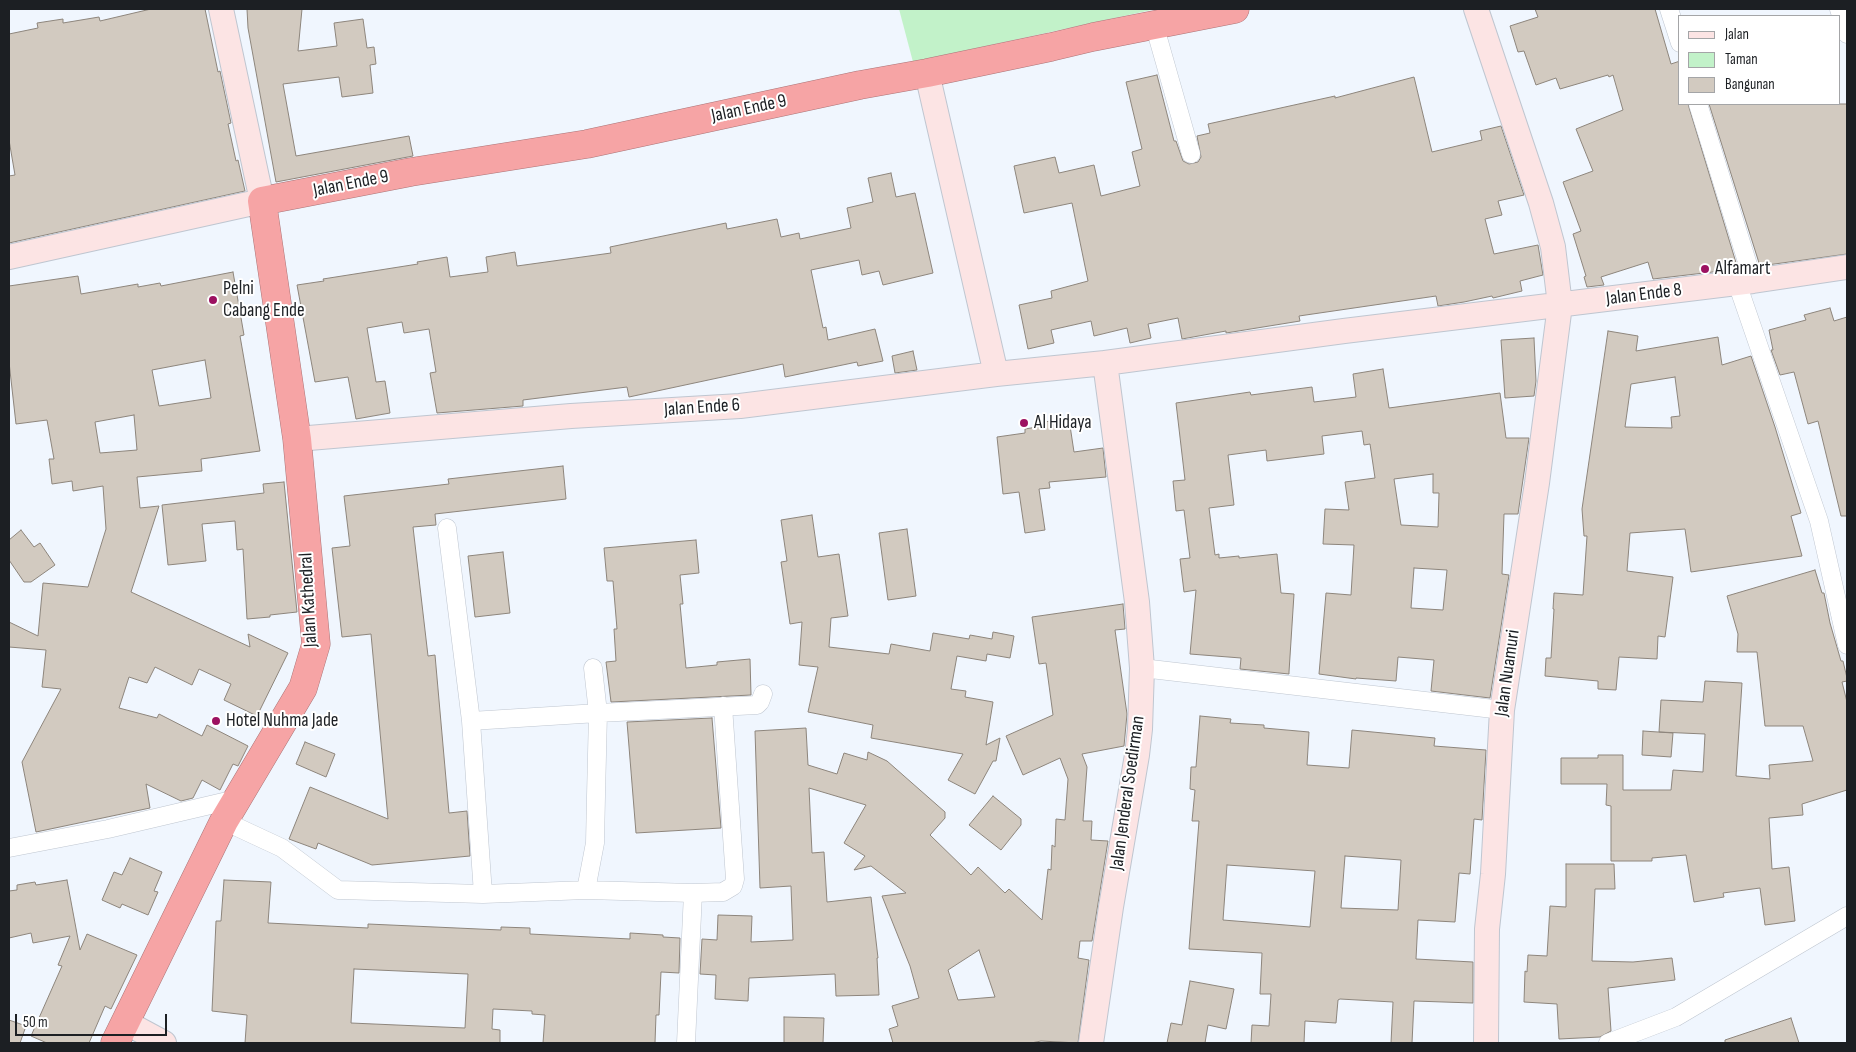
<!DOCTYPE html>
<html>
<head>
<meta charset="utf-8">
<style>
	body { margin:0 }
	#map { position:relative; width:1856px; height:1052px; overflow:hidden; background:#f0f6fe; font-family:"Sofia Sans Condensed",sans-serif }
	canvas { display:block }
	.frame { position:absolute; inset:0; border:10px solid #1c1f23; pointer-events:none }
	.legend { position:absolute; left:1678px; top:15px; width:162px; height:90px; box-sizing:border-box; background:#fff; border:1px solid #a4a5a7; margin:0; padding:6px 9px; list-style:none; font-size:15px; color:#1c1f23 }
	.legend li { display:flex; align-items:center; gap:10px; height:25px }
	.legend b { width:25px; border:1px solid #a4a5a7 }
	.scale { position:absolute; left:15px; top:1014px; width:152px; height:22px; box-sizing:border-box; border:2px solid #1c1f23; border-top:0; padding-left:6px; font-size:15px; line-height:18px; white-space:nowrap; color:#1c1f23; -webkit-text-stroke:4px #fff; paint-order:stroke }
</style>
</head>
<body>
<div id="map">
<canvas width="1856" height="1052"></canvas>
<div class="frame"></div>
<ul class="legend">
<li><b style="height:6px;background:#fce4e4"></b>Jalan</li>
<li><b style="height:14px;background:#c2f2c9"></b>Taman</li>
<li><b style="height:14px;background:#d2cac0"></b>Bangunan</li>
</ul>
<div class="scale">50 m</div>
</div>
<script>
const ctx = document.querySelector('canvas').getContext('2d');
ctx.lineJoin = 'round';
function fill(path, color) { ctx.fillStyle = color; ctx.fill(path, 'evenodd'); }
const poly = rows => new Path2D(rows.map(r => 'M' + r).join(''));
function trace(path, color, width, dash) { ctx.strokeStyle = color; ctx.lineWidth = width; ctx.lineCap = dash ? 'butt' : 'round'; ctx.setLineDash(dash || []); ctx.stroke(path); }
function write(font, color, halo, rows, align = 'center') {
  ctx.font = font + ' "Sofia Sans Condensed",sans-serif'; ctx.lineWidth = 4; ctx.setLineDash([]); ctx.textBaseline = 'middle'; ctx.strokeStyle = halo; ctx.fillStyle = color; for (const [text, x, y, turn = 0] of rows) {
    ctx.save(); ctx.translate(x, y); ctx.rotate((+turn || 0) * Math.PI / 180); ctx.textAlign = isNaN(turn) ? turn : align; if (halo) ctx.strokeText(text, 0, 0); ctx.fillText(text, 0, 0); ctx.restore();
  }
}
const green = poly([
	[899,9,1156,9,913,62]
]);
const building = poly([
	[151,9,205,9,218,72,220,71,231,123,228,124,236,161,238,160,245,191,9,243,9,176,15,175,9,140,9,34,38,28,37,23,63,19,63,23,99,17,100,21,151,9],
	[247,9,302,9,298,51,337,46,334,23,363,19,367,48,374,47,376,64,370,65,373,93,342,97,339,77,283,84,296,156,409,136,413,156,276,182,248,28,247,9],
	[1535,9,1655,9,1671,64,1680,61,1680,104,1688,104,1737,266,1721,271,1653,279,1648,262,1601,277,1604,285,1587,287,1584,277,1586,276,1573,234,1581,231,1563,182,1593,171,1576,129,1623,110,1613,75,1609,77,1608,75,1560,89,1556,78,1536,85,1524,51,1518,52,1510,26,1538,17,1535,9],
	[1157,75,1174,141,1176,141,1183,161,1189,164,1198,162,1201,157,1197,136,1210,133,1208,124,1335,96,1335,98,1414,77,1432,152,1482,140,1480,131,1501,126,1524,195,1498,201,1502,215,1485,219,1494,254,1538,245,1543,275,1520,281,1522,291,1493,298,1492,296,1464,302,1438,306,1436,296,1299,316,1300,321,1226,333,1226,331,1182,339,1178,318,1148,324,1151,338,1130,343,1127,328,1094,336,1091,321,1051,330,1054,343,1028,349,1019,305,1052,298,1051,291,1088,281,1072,203,1024,213,1014,166,1055,157,1059,173,1094,165,1101,196,1140,186,1132,152,1142,149,1126,82,1157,75],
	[1709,104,1847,104,1847,254,1760,266,1709,104],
	[891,173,896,197,915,193,933,273,883,285,879,271,862,275,859,260,811,270,823,328,826,327,828,340,875,329,883,361,858,366,857,362,785,377,783,364,629,397,627,387,523,400,523,406,437,413,430,373,436,372,429,329,404,333,402,322,367,328,376,382,385,381,390,413,356,419,348,377,315,382,297,285,324,281,323,279,418,264,417,262,447,257,450,277,488,272,486,257,515,252,517,266,611,253,610,247,726,223,727,229,777,219,781,237,799,233,800,239,851,228,847,208,873,202,868,178,891,173],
	[233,272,244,335,240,336,260,451,201,459,202,471,137,477,140,508,159,506,131,592,250,647,248,634,288,653,257,716,224,700,231,684,199,669,192,685,155,667,147,683,129,677,119,708,157,718,159,714,202,736,207,725,248,746,238,766,233,764,220,790,202,780,193,798,181,801,146,784,150,808,36,832,22,762,61,689,42,687,46,650,9,647,9,622,38,636,43,583,88,587,106,529,103,486,73,491,72,481,52,484,49,459,54,459,47,420,16,424,9,362,9,286,78,276,81,294,138,284,138,287,160,283,161,286,233,272],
	[205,360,211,398,159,406,152,370,205,360],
	[134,415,137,450,100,453,95,422,134,415],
	[1830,308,1834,321,1847,317,1847,516,1841,516,1818,421,1808,424,1794,372,1780,375,1771,350,1773,350,1769,330,1806,320,1804,315,1830,308],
	[1608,331,1638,336,1636,351,1718,337,1722,365,1751,356,1775,427,1801,513,1791,516,1802,556,1691,572,1685,529,1630,533,1627,571,1673,577,1665,637,1658,636,1657,659,1619,657,1616,690,1598,689,1598,681,1545,676,1546,658,1551,658,1554,609,1553,609,1554,593,1583,595,1587,536,1584,536,1582,509,1608,331],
	[1675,377,1680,416,1671,417,1672,428,1625,427,1631,384,1675,377],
	[1534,338,1536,381,1534,396,1505,398,1501,340,1534,338],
	[913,351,917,370,895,373,892,356,913,351],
	[1383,369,1389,408,1500,393,1506,438,1529,438,1518,514,1504,514,1502,574,1509,575,1490,698,1431,691,1434,660,1398,657,1396,681,1356,678,1356,679,1319,674,1326,593,1351,595,1354,545,1323,544,1325,509,1349,510,1345,482,1375,478,1370,444,1364,445,1362,431,1322,436,1324,454,1267,461,1266,450,1228,455,1234,505,1209,508,1215,555,1219,554,1219,558,1239,556,1239,558,1277,554,1281,593,1294,594,1289,672,1289,674,1240,669,1241,658,1190,654,1196,590,1184,592,1180,559,1190,558,1184,510,1176,511,1173,481,1185,480,1176,403,1250,392,1251,395,1312,387,1314,402,1356,397,1353,374,1383,369],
	[1433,474,1433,493,1439,493,1438,527,1401,525,1394,479,1433,474],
	[1414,568,1447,570,1443,610,1411,608,1414,568],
	[1069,419,1074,452,1103,448,1106,477,1049,482,1050,488,1039,489,1045,530,1025,533,1019,492,1003,494,997,437,1025,433,1025,429,1043,426,1043,422,1069,419],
	[563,466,566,499,435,514,436,525,413,527,428,656,435,655,449,813,467,811,470,856,372,865,318,843,316,849,289,839,310,787,388,819,371,634,342,637,332,548,350,546,344,496,449,484,448,479,563,466],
	[284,482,297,612,270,615,270,617,247,619,243,549,237,550,235,521,202,524,206,561,168,565,162,505,264,493,263,484,284,482],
	[812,515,818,557,839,554,848,616,831,618,829,647,889,654,891,644,930,651,933,633,969,639,970,635,992,639,993,632,1014,636,1010,658,987,654,986,661,957,656,951,689,966,691,965,697,993,702,986,745,1000,738,996,761,993,761,975,794,948,780,963,754,871,738,873,725,808,712,818,667,799,665,802,622,790,624,781,562,787,561,781,520,812,515],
	[907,529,916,596,888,600,879,533,907,529],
	[21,530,34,547,40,543,55,565,31,582,24,582,9,560,9,540,21,530],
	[696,540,699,573,680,575,683,604,680,604,686,668,717,665,717,662,750,659,751,695,611,702,606,662,616,661,614,629,617,629,613,581,607,581,604,548,696,540],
	[503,552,510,613,475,617,468,556,503,552],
	[1815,570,1822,593,1824,593,1830,623,1841,661,1843,661,1847,678,1847,681,1842,682,1847,702,1847,790,1802,804,1803,815,1769,818,1772,869,1789,867,1795,921,1765,925,1760,888,1723,893,1724,897,1694,902,1686,855,1652,858,1652,861,1611,861,1611,806,1606,805,1607,784,1561,784,1561,758,1598,758,1598,755,1623,755,1623,790,1671,790,1673,770,1703,772,1705,734,1659,732,1661,700,1703,702,1705,681,1742,683,1736,776,1770,779,1769,765,1813,761,1803,726,1765,726,1757,652,1737,652,1738,634,1727,596,1815,570],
	[1123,604,1125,629,1115,630,1127,714,1124,746,1082,754,1087,767,1083,821,1092,821,1091,840,1108,841,1092,941,1080,941,1078,958,1089,960,1078,1043,1041,1041,1031,1043,893,1043,889,1029,898,1026,892,1006,919,998,910,966,882,896,906,893,871,866,854,870,865,856,844,843,866,805,809,788,812,853,824,852,827,902,871,897,878,958,877,958,879,995,836,996,835,974,749,978,748,1001,715,999,716,975,700,974,702,939,717,940,718,915,752,916,751,942,793,940,791,886,760,888,755,731,806,728,808,765,837,774,844,753,867,760,868,752,887,761,945,812,945,818,930,835,971,875,978,867,1005,893,1009,889,1042,920,1048,869,1051,870,1052,845,1055,847,1056,819,1065,820,1068,779,1060,758,1023,775,1006,736,1053,715,1046,663,1039,664,1032,617,1123,604],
	[979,950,995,997,958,1000,948,970,979,950],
	[1200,716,1231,719,1230,723,1264,725,1264,728,1309,732,1307,765,1349,768,1352,730,1435,738,1434,746,1486,750,1482,820,1474,819,1470,874,1459,873,1455,922,1418,920,1416,959,1473,962,1473,1003,1414,1001,1412,1043,1391,1043,1393,1002,1340,999,1338,1000,1336,1023,1305,1021,1304,1043,1251,1043,1252,1025,1269,1026,1271,994,1260,994,1262,953,1189,949,1199,821,1192,821,1195,790,1190,789,1191,767,1196,767,1200,716],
	[1345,856,1401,860,1398,910,1341,908,1345,856],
	[1227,865,1315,871,1310,927,1223,920,1227,865],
	[712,718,721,828,636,833,627,722,712,718],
	[1643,731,1673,733,1671,757,1642,755,1643,731],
	[305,742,335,754,326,777,296,764,305,742],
	[993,796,1021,819,1021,825,1001,850,969,825,993,796],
	[130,858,162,872,154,891,158,892,148,915,122,904,120,908,102,900,114,872,122,875,130,858],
	[1566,864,1614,864,1615,889,1595,889,1592,961,1633,962,1672,958,1675,980,1608,988,1611,1031,1600,1037,1559,1039,1557,1004,1524,1002,1525,971,1527,972,1528,955,1547,956,1550,906,1566,907,1566,864],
	[67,880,80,950,87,934,137,955,111,1009,105,1006,89,1043,47,1043,31,1036,62,966,58,965,70,936,33,943,31,933,9,938,9,891,17,890,17,885,35,882,36,885,67,880],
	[224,880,271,882,268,923,368,928,368,924,501,930,501,927,530,928,530,934,630,939,630,933,663,935,663,937,680,938,679,973,661,972,659,1015,656,1015,655,1043,543,1043,545,1015,532,1014,532,1011,493,1009,492,1029,500,1030,500,1043,245,1043,247,1015,212,1011,216,921,221,921,224,880],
	[354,969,468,974,465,1028,351,1023,354,969],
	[1190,981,1234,989,1226,1029,1208,1025,1205,1043,1167,1043,1171,1023,1182,1025,1190,981],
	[784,1017,824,1018,823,1043,784,1043,784,1017],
	[1791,1018,1799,1043,1725,1043,1725,1040,1791,1018],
	[9,1020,26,1026,20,1043,9,1043,9,1020]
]);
const street = poly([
	[1669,9,1680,43],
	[1839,9,1847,34],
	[1154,24,1191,154],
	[1698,104,1753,281],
	[1737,283,1819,521,1847,645],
	[447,528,471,721,483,894],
	[1142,668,1502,710],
	[471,721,598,713,757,705,760,702,763,694],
	[224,821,282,848,338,890,483,894,586,890,693,893,723,892,733,886,735,879,723,706],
	[9,848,108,829,236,799],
	[586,890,595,843,596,796,598,713,593,668],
	[686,1043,693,893],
	[1608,1043,1676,1017,1847,916]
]);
const secondary = poly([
	[1476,9,1541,203,1553,247,1560,305,1537,483,1502,710,1493,874,1487,929,1486,1043],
	[927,73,996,374],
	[9,257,262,201,221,9],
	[297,439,571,416,740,406,996,374,1105,363,1344,331,1753,281,1847,267],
	[125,1022,164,1043],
	[1091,1043,1111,907,1137,755,1140,729,1142,668,1137,602,1105,363]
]);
const highway = poly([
	[115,1043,224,821,303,688,316,644,297,439,262,201,411,172,587,144,860,85,927,73,1051,47,1093,37,1235,9]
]);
const markers = [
	[1705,269,5,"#9c1161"],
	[213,300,5,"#9c1161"],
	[1024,423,5,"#9c1161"],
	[216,721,5,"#9c1161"]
];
const streetNames = [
	["Jalan Ende 9",749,109,-12],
	["Jalan Ende 9",351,184,-11],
	["Jalan Ende 8",1644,295,-7],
	["Jalan Ende 6",702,408,-4],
	["Jalan Kathedral",309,600,-93],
	["Jalan Nuamuri",1508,673,-82],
	["Jalan Jenderal Soedirman",1128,793,-82]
];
const poiNames = [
	["Alfamart",1715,269],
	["Pelni",223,289],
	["Cabang Ende",223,311],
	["Al Hidaya",1034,423],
	["Hotel Nuhma Jade",226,721]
];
fill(green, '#c2f2c9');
fill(building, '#d2cac0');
trace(building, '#8d857c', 1);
trace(street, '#bfc6d0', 19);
trace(secondary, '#bfc6d0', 26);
trace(highway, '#aa7578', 29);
trace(street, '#fff', 18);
trace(secondary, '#fce4e4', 24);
trace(highway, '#f6a4a5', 28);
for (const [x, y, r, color] of markers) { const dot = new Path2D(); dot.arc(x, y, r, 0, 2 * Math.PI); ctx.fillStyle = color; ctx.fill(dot); trace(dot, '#fff', 2); }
write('19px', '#1c1f23', '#fff', streetNames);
write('19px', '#1c1f23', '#fff', poiNames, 'left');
</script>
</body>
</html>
